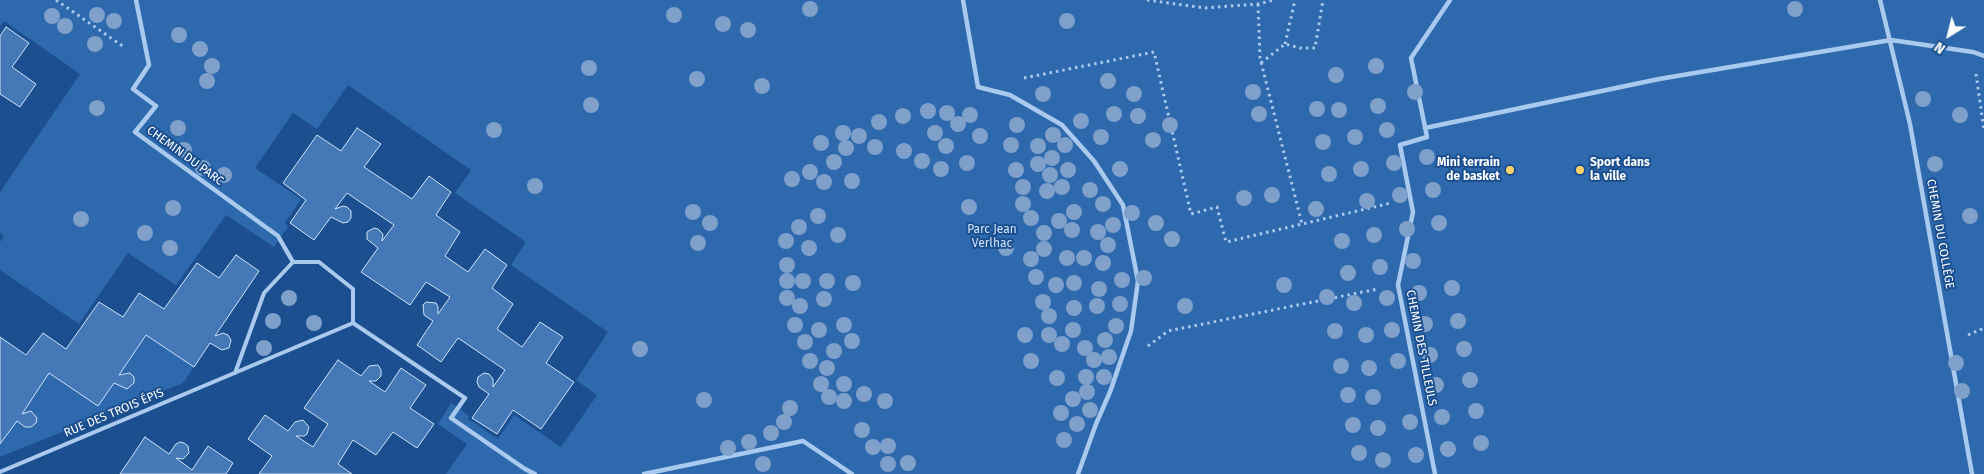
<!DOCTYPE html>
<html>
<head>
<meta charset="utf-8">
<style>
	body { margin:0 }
	#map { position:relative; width:1984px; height:474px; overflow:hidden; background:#1b4f8f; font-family:"Fira Sans",sans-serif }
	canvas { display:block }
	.north { position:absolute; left:1924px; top:10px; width:50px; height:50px; -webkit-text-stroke:4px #1b4f8f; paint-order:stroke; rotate:216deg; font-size:14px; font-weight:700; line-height:20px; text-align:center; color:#fff }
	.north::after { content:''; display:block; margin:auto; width:18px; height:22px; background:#fff; clip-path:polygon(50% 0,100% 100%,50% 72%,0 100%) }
</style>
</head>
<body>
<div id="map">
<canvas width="1984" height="474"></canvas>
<div class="north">N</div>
</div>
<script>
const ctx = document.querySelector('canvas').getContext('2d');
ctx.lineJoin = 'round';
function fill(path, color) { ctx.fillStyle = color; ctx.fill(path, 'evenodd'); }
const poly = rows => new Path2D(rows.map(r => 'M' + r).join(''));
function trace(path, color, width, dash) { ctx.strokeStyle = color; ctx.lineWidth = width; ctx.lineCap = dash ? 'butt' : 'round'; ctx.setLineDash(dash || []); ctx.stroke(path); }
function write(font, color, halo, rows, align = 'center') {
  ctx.font = font + ' "Fira Sans",sans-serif'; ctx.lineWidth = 4; ctx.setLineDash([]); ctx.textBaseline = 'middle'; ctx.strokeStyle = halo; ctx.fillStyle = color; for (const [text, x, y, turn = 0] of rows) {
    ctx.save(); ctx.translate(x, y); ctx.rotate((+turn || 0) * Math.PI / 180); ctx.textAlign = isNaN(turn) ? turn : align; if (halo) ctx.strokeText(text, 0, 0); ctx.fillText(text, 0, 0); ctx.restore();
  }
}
const green = poly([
	[0,0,1984,0,1984,474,446,474,467,444,438,424,451,403,469,416,468,419,498,439,514,415,561,447,597,395,576,380,608,332,511,265,526,242,455,193,471,170,348,85,317,129,293,113,255,168,301,199,285,223,288,226,287,228,274,247,226,215,176,285,128,253,79,324,0,270,0,242,4,236,0,233,0,192,80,74,4,21,0,26],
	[146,335,194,367,183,383,0,457,0,444,49,373,98,406]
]);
const building = poly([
	[6,27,29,43,12,67,36,84,20,107,0,94,0,36,6,27],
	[357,128,381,144,364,167,412,199,429,176,451,192,436,215,460,232,445,256,468,272,485,249,507,265,492,288,513,304,497,329,522,347,540,322,563,337,546,363,574,382,541,429,513,410,497,434,472,418,489,394,479,387,477,382,478,377,484,373,489,374,493,379,493,387,505,370,458,338,441,362,417,345,433,321,424,315,423,305,426,302,436,303,438,307,438,314,450,297,426,282,410,305,361,272,378,248,367,239,367,232,374,228,378,229,383,234,382,241,394,225,347,193,335,209,343,206,347,207,351,211,351,218,348,222,343,223,331,217,314,240,290,223,306,200,283,183,317,135,341,151,357,128],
	[236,255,259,271,215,336,223,333,228,335,231,340,229,348,222,350,210,343,194,367,146,335,119,375,130,373,134,377,134,383,127,389,114,383,98,406,49,373,22,414,31,411,37,418,36,423,31,427,25,427,17,421,0,444,0,337,26,355,43,333,66,349,99,302,123,317,139,293,164,309,197,263,219,278,236,255],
	[338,360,361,376,369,366,378,365,381,370,381,376,376,381,369,381,385,392,401,368,426,385,410,408,434,424,417,448,393,432,376,455,353,440,338,464,352,474,259,474,272,456,248,439,265,415,288,431,295,422,303,420,309,427,307,434,304,436,296,436,313,447,328,424,304,408,338,360],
	[145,437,169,454,176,444,180,442,184,443,188,446,189,453,183,459,176,458,192,470,208,446,233,463,226,474,120,474,145,437]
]);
const path = poly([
	[56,0,124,47],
	[1147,0,1205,8,1258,4,1274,0],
	[1258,4,1260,58,1302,224],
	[1285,44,1295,0],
	[1261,63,1285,44,1300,48,1315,48,1323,0],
	[1976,74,1984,130],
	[1024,78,1154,52,1191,214,1217,207,1226,242,1391,203],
	[1968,335,1984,328],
	[1148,346,1168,331,1378,289]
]);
const service = poly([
	[235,373,264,293,293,262,319,262,353,289,353,323],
	[0,472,353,323,465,398]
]);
const pedestrian = poly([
	[136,0,149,65,133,89,156,106,135,132,278,236,293,262],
	[963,0,978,87,1010,95,1062,125,1094,161,1123,205,1138,281,1131,331,1110,392,1096,424,1078,474],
	[1880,0,1910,124,1972,474],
	[1425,128,1659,79,1891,40,1973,52,1984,56],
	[465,398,451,418,525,469,535,474],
	[644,474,803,441,852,474],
	[1435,474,1398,285,1413,212,1400,145,1427,137,1411,58,1450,0]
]);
const trees = [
	[810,9],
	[1795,9],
	[97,15],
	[674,15],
	[52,16],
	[114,21],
	[1067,21],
	[723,24],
	[65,26],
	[748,30],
	[179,35],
	[95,44],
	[200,49],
	[212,66],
	[1376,66],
	[589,68],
	[1336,75],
	[697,79],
	[207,81],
	[1108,81],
	[762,86],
	[1253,92],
	[1415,92],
	[1043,94],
	[1134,94],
	[1923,99],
	[591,105],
	[1378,106],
	[97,108],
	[1317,109],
	[1339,110],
	[928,111],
	[947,113],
	[1114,114],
	[1259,114],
	[970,115],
	[1960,115],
	[903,116],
	[1138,116],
	[1081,121],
	[879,122],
	[958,124],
	[1017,125],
	[1170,125],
	[178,128],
	[494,130],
	[1387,130],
	[843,133],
	[935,133],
	[1053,135],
	[859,136],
	[980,136],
	[1101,137],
	[1355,137],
	[1153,140],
	[1323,142],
	[821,143],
	[1011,145],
	[1065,145],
	[946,146],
	[1038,146],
	[875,147],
	[846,148],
	[184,150],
	[904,151],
	[1427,157],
	[1052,158],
	[922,161],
	[834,162],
	[967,163],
	[1394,163],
	[1038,164],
	[1935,164],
	[203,168],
	[941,169],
	[1120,169],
	[1361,169],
	[1016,170],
	[1068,170],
	[810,172],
	[1329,174],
	[224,175],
	[1050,175],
	[792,179],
	[852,181],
	[824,182],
	[535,186],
	[1023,187],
	[1062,187],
	[1090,190],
	[1433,190],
	[1047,191],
	[1272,195],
	[1400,195],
	[1244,198],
	[1367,201],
	[1023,204],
	[1103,204],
	[969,207],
	[173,208],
	[1316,209],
	[693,212],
	[1074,212],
	[1132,213],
	[818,216],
	[1970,216],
	[1031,218],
	[81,219],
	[1059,221],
	[710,223],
	[1156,223],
	[1439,223],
	[1113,225],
	[799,227],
	[1407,229],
	[1072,230],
	[1098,232],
	[145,233],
	[1044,233],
	[838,235],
	[1374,235],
	[1172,239],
	[786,241],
	[1342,241],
	[698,243],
	[1108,245],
	[170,248],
	[809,248],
	[1006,248],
	[1044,249],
	[1067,258],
	[1084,258],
	[1031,259],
	[1413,261],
	[1103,263],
	[787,265],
	[1380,267],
	[1348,273],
	[1036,277],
	[1144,278],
	[1122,280],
	[787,281],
	[803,281],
	[827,281],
	[853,283],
	[1074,283],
	[1056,285],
	[1284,285],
	[1452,288],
	[1099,289],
	[1419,293],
	[1327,297],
	[289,298],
	[787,298],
	[1387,298],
	[824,299],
	[1043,302],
	[1354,303],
	[1120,304],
	[800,306],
	[1097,306],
	[1185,306],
	[1074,308],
	[1049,316],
	[273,321],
	[1458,321],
	[314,323],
	[1425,324],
	[795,325],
	[844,325],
	[1116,326],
	[819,330],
	[1073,330],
	[1392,330],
	[1335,331],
	[1025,335],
	[1049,335],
	[1366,335],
	[1105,340],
	[852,341],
	[805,342],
	[1062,344],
	[264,348],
	[1085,348],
	[640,349],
	[1464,349],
	[834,351],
	[1430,355],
	[1109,357],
	[1094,360],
	[810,361],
	[1031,361],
	[1398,361],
	[1956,363],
	[1341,366],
	[827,368],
	[1369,368],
	[1086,377],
	[1104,377],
	[1057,378],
	[1470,380],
	[821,384],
	[844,384],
	[1436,385],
	[1962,391],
	[1087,392],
	[864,394],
	[1348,395],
	[829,397],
	[1373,397],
	[1073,399],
	[704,400],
	[844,401],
	[885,401],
	[790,408],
	[1090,410],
	[1476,411],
	[1061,413],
	[1442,417],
	[784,422],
	[1410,422],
	[1077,424],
	[1353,425],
	[1378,428],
	[862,430],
	[771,433],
	[1064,440],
	[749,442],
	[1481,443],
	[888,446],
	[873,447],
	[728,448],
	[1448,449],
	[1359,453],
	[1416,455],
	[1383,460],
	[908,463],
	[763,464],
	[888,464]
];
const markers = [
	[1510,170,5,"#ffd166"],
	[1580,170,5,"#ffd166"]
];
const streetNames = [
	["CHEMIN DU PARC",185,156,36],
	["CHEMIN DU COLLÈGE",1940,234,80],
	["CHEMIN DES TILLEULS",1421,348,79],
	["RUE DES TROIS ÉPIS",114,413,-23]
];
const poiNames = [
	["Mini terrain",1500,163],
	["de basket",1500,177],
	["Sport dans",1590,163,"left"],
	["la ville",1590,177,"left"]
];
const parkNames = [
	["Parc Jean",992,230],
	["Verlhac",992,244]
];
fill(green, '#2e69ad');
fill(building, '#4478b7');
trace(building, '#cfe3fa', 1);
trace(path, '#a9c9ee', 3, [2.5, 4]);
trace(service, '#a9c9ee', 4);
trace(pedestrian, '#a9c9ee', 4.5);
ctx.fillStyle = '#7ea0ca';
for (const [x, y] of trees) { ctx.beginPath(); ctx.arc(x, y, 8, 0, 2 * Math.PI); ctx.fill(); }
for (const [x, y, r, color] of markers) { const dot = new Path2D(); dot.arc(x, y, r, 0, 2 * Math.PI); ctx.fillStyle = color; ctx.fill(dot); trace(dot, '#1b4f8f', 2); }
write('12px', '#fff', '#1b4f8f', streetNames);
write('bold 12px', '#fff', '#1b4f8f', poiNames, 'right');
write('12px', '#cfe3fa', '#1b4f8f', parkNames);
</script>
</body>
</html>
